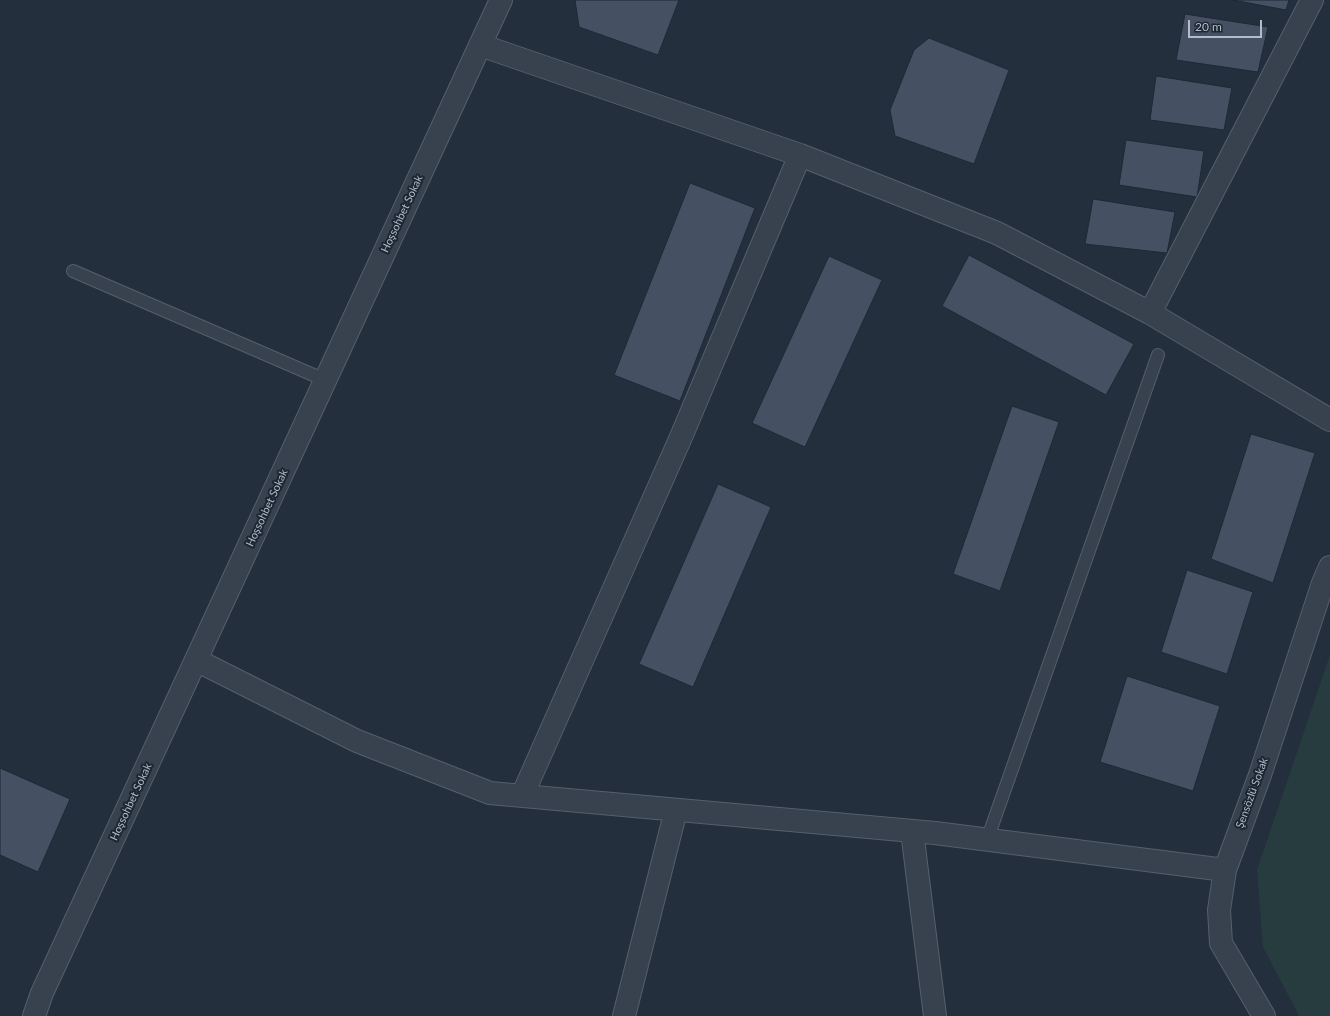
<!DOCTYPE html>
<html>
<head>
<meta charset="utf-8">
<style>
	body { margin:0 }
	#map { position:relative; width:1330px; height:1016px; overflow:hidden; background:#242f3e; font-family:Lato,sans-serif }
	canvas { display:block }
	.scale { position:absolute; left:1188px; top:20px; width:74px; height:18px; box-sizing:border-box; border:2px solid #b4bcc9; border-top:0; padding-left:5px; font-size:12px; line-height:14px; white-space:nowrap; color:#b4bcc9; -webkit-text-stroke:3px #1d2633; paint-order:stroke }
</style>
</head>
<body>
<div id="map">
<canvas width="1330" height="1016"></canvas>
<div class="scale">20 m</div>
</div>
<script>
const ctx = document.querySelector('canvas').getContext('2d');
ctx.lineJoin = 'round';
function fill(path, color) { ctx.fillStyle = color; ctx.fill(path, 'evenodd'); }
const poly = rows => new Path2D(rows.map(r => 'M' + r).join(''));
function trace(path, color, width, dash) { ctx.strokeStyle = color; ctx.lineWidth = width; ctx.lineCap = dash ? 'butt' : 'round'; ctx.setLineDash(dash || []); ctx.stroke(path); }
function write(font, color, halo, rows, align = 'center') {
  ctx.font = font + ' Lato,sans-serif'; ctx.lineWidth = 4; ctx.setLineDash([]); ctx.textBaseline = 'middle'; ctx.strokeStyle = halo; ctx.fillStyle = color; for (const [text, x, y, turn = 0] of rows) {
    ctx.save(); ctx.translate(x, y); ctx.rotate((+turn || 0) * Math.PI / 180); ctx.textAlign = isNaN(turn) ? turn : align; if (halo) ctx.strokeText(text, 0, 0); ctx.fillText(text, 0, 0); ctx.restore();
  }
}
const green = poly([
	[1330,655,1330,1016,1299,1016,1263,947,1257,870]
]);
const building = poly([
	[575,0,679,0,658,55,579,27,575,0],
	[1233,0,1289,0,1286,10,1233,0],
	[1185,14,1268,27,1258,72,1176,60,1185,14],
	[929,38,1009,70,974,164,895,136,890,110,914,50,929,38],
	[1156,76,1232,88,1224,130,1150,120,1156,76],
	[1126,140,1204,151,1197,197,1119,185,1126,140],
	[690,183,755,208,680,401,614,375,690,183],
	[1093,199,1175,212,1167,253,1085,244,1093,199],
	[969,255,1134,344,1106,395,942,306,969,255],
	[829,256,882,280,805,447,752,423,829,256],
	[1012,406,1059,422,1000,591,953,574,1012,406],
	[1251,434,1315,453,1273,583,1211,559,1251,434],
	[718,484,771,507,693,687,639,664,718,484],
	[1187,570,1253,592,1227,674,1161,652,1187,570],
	[1127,676,1220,706,1193,791,1100,762,1127,676],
	[0,768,70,799,38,872,0,855,0,768]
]);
const service = poly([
	[73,271,325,380],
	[987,840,1158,355]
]);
const minor = poly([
	[480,45,800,155,997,233,1150,313,1330,420],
	[1150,313,1312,0],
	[196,660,357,741,490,793,935,833,1225,870],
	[522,796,681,437,800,155],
	[912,831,935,1016],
	[34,1016,42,993,501,0],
	[624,1016,676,810],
	[1264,1016,1221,943,1219,910,1225,870,1260,775,1323,583,1330,567]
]);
const streetNames = [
	["Hoşsohbet Sokak",402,214,-65],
	["Hoşsohbet Sokak",267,508,-65],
	["Şensözlü Sokak",1252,793,-70],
	["Hoşsohbet Sokak",131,802,-65]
];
fill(green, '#263c3f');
fill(building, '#455162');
trace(building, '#1f2835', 1);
trace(service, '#565f6c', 14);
trace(minor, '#565f6c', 24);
trace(service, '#38414e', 12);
trace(minor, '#38414e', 22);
write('11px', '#b4bcc9', '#1d2633', streetNames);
</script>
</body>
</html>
